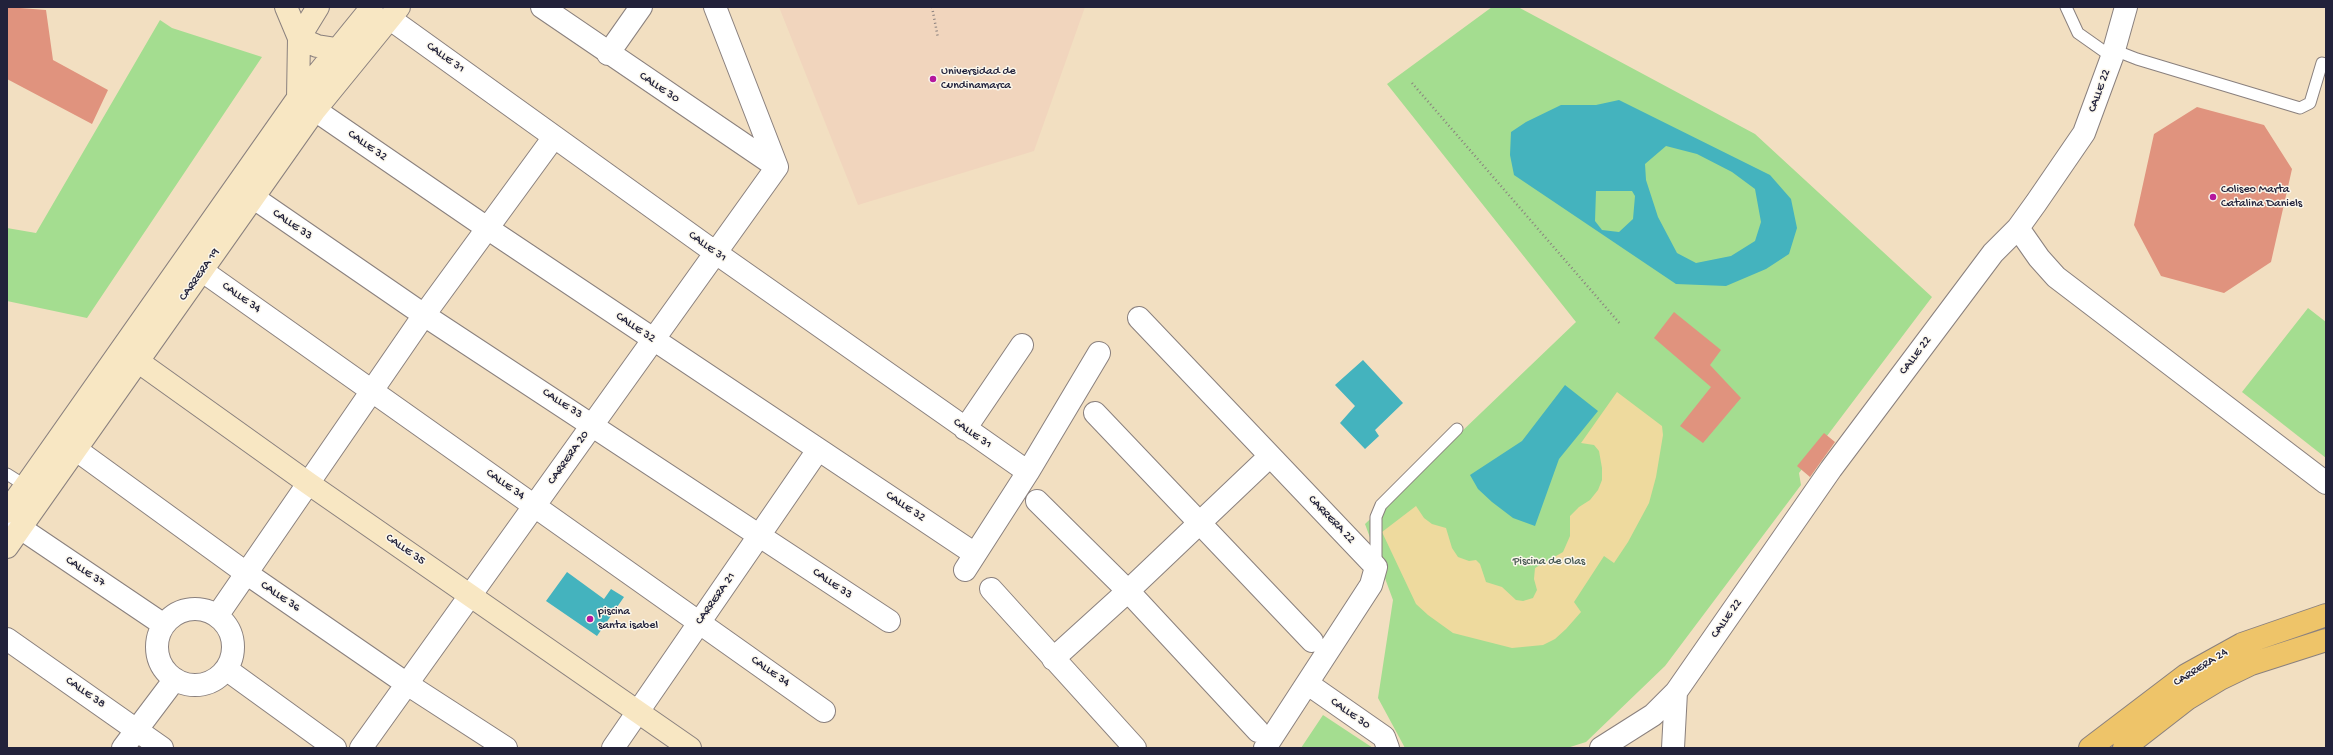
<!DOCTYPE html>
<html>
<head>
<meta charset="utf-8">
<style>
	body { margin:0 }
	#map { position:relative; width:2333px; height:755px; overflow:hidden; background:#f2dfc1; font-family:"Gochi Hand",sans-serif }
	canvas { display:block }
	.frame { position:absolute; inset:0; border:8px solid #22223b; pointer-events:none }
</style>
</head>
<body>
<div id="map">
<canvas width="2333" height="755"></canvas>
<div class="frame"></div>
</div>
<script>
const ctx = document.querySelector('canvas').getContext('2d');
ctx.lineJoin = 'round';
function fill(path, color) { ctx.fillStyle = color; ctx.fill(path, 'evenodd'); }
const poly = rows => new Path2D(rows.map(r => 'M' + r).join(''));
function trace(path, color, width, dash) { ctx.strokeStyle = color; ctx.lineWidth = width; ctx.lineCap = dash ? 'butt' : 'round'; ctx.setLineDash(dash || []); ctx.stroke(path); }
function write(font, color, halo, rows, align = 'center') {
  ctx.font = font + ' "Gochi Hand",sans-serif'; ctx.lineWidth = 3; ctx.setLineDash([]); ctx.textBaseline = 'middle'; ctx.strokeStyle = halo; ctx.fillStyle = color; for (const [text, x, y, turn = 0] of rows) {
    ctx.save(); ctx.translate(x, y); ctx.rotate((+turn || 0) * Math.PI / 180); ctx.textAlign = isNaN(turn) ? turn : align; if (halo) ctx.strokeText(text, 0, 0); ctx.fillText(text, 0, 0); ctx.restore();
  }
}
const built = poly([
	[779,7,1085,7,1034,151,858,205]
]);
const green = poly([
	[1492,7,1518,7,1755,134,1932,297,1799,473,1801,485,1665,666,1586,742,1567,748,1405,748,1378,698,1393,600,1365,524,1576,322,1387,84],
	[160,20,172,28,262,57,87,318,7,301,7,228,36,233],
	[2308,308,2326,322,2326,458,2242,392],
	[1323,715,1373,748,1301,748]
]);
const sand = poly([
	[1617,392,1662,426,1663,435,1656,477,1649,503,1628,542,1614,563,1604,556,1574,602,1581,612,1566,629,1555,639,1543,645,1512,648,1453,633,1428,615,1416,604,1382,532,1416,506,1424,518,1432,524,1446,528,1452,548,1458,557,1469,561,1476,560,1480,564,1486,582,1502,587,1516,600,1523,601,1533,598,1537,590,1534,579,1535,568,1563,552,1570,536,1570,516,1579,507,1590,500,1598,490,1602,480,1602,468,1599,451,1594,445,1581,443]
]);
const water = poly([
	[1619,100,1770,175,1791,199,1797,228,1789,254,1766,269,1726,286,1676,284,1514,175,1510,155,1511,132,1526,122,1561,105,1596,105],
	[1666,146,1697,154,1732,172,1755,189,1761,222,1755,241,1731,256,1696,263,1677,253,1658,217,1646,180,1645,164],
	[1596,191,1632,191,1635,196,1633,219,1619,232,1602,230,1595,221],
	[1363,360,1403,403,1375,430,1379,436,1365,449,1340,423,1355,406,1335,385],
	[1565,385,1598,411,1559,459,1535,526,1513,518,1492,502,1478,489,1470,475,1522,441],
	[567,572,604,599,611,589,624,597,597,636,546,601]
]);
const building = poly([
	[7,7,46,10,53,60,108,90,92,124,7,79],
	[2197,107,2264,125,2292,169,2271,262,2224,293,2161,276,2134,225,2154,134],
	[1674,312,1721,350,1710,365,1741,398,1703,443,1680,426,1711,387,1654,338],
	[1824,433,1835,442,1810,477,1797,466]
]);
const path = poly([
	[932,7,938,38],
	[1412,83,1621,325]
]);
const lane = poly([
	[2066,7,2078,33,2112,57],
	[2114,50,2137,59,2300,108,2310,103,2322,63,2326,64],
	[7,474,26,486],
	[1376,564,1376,517,1381,505,1457,429]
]);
const street = poly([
	[542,7,777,167],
	[715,7,777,167],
	[389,18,716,253,1028,472],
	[608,54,641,7],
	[315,110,487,228,975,554],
	[238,187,424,315,889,621],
	[2018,228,2039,258,2056,277,2326,483],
	[187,260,824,711],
	[1139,318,1376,567,1371,585,1265,748],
	[1095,413,1312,641],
	[965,429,1022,345],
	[60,438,246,573,407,684,506,748],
	[1037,501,1128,591,1258,731],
	[7,519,164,625],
	[965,570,1028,472,1099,353],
	[991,589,1135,748],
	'157 647a38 38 0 1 1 76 0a38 38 0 1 1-76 0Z',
	[217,616,424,315,554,137],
	[7,639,162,748],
	[1053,659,1128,591,1270,456],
	[226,669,335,748],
	[1308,684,1384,737,1388,748],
	[123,748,175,679],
	[361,748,777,167],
	[613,748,818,450],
	[1601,748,1653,715,1676,692,1831,469,1993,253,2018,228,2036,203,2084,133,2112,57,2126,7],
	[1673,748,1676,692]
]);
const secondary = poly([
	[286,7,299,38,298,98,301,100],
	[299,38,317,46,349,51],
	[299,38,318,7],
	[122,350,308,483,690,748],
	[7,512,298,98,372,7],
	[7,547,315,110,399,7]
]);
const primary = poly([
	[2090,748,2186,675,2242,644,2326,615],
	[2124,748,2187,699,2220,679,2251,664,2326,640]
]);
const markers = [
	[933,79,4,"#b5179e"],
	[2213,197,4,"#b5179e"],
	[590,619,4,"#b5179e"]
];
const streetNames = [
	["CALLE 31",445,58,36],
	["CALLE 30",659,88,34],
	["CALLE 22",2100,91,-70],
	["CALLE 32",367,146,35],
	["CALLE 33",292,225,34],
	["CALLE 31",707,247,36],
	["CARRERA 19",200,275,-55],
	["CALLE 34",241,298,35],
	["CALLE 32",635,328,34],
	["CALLE 22",1916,356,-53],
	["CALLE 33",562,404,33],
	["CALLE 31",972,434,35],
	["CARRERA 20",569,458,-55],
	["CALLE 34",505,485,35],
	["CALLE 32",905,507,34],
	["CARRERA 22",1331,520,46],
	["CALLE 35",405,550,35],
	["CALLE 37",85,572,34],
	["CALLE 33",832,584,34],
	["CALLE 36",280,597,34],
	["CARRERA 21",716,599,-55],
	["CALLE 22",1727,619,-55],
	["CARRERA 24",2201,668,-32],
	["CALLE 34",770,672,35],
	["CALLE 38",85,693,35],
	["CALLE 30",1350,714,35]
];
const poiNames = [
	["Universidad de",941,72],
	["Cundinamarca",941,86],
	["Coliseo Marta",2221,190],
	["Catalina Daniels",2221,204],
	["piscina",598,612],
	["santa isabel",598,626]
];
const parkNames = [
	["Piscina de Olas",1549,562]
];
fill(built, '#f1d5bd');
fill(green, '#a4dd90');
fill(sand, '#eeda9e');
fill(water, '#44b3be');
fill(building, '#e0937e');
trace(lane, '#8a807e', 13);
trace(street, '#8a807e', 24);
trace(secondary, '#8a807e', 24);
trace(primary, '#8a807e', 24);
trace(path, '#8a807e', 2.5, [1, 3]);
trace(lane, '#fff', 11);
trace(street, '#fff', 22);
trace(secondary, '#f8e7c3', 22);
trace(primary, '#eec469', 22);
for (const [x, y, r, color] of markers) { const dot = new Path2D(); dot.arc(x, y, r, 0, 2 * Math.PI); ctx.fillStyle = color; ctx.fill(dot); trace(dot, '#fbf7ec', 1.5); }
write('12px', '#22223b', '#fbf7ec', streetNames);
write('12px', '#22223b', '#fbf7ec', poiNames, 'left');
write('12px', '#495a54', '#fbf7ec', parkNames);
</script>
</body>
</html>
